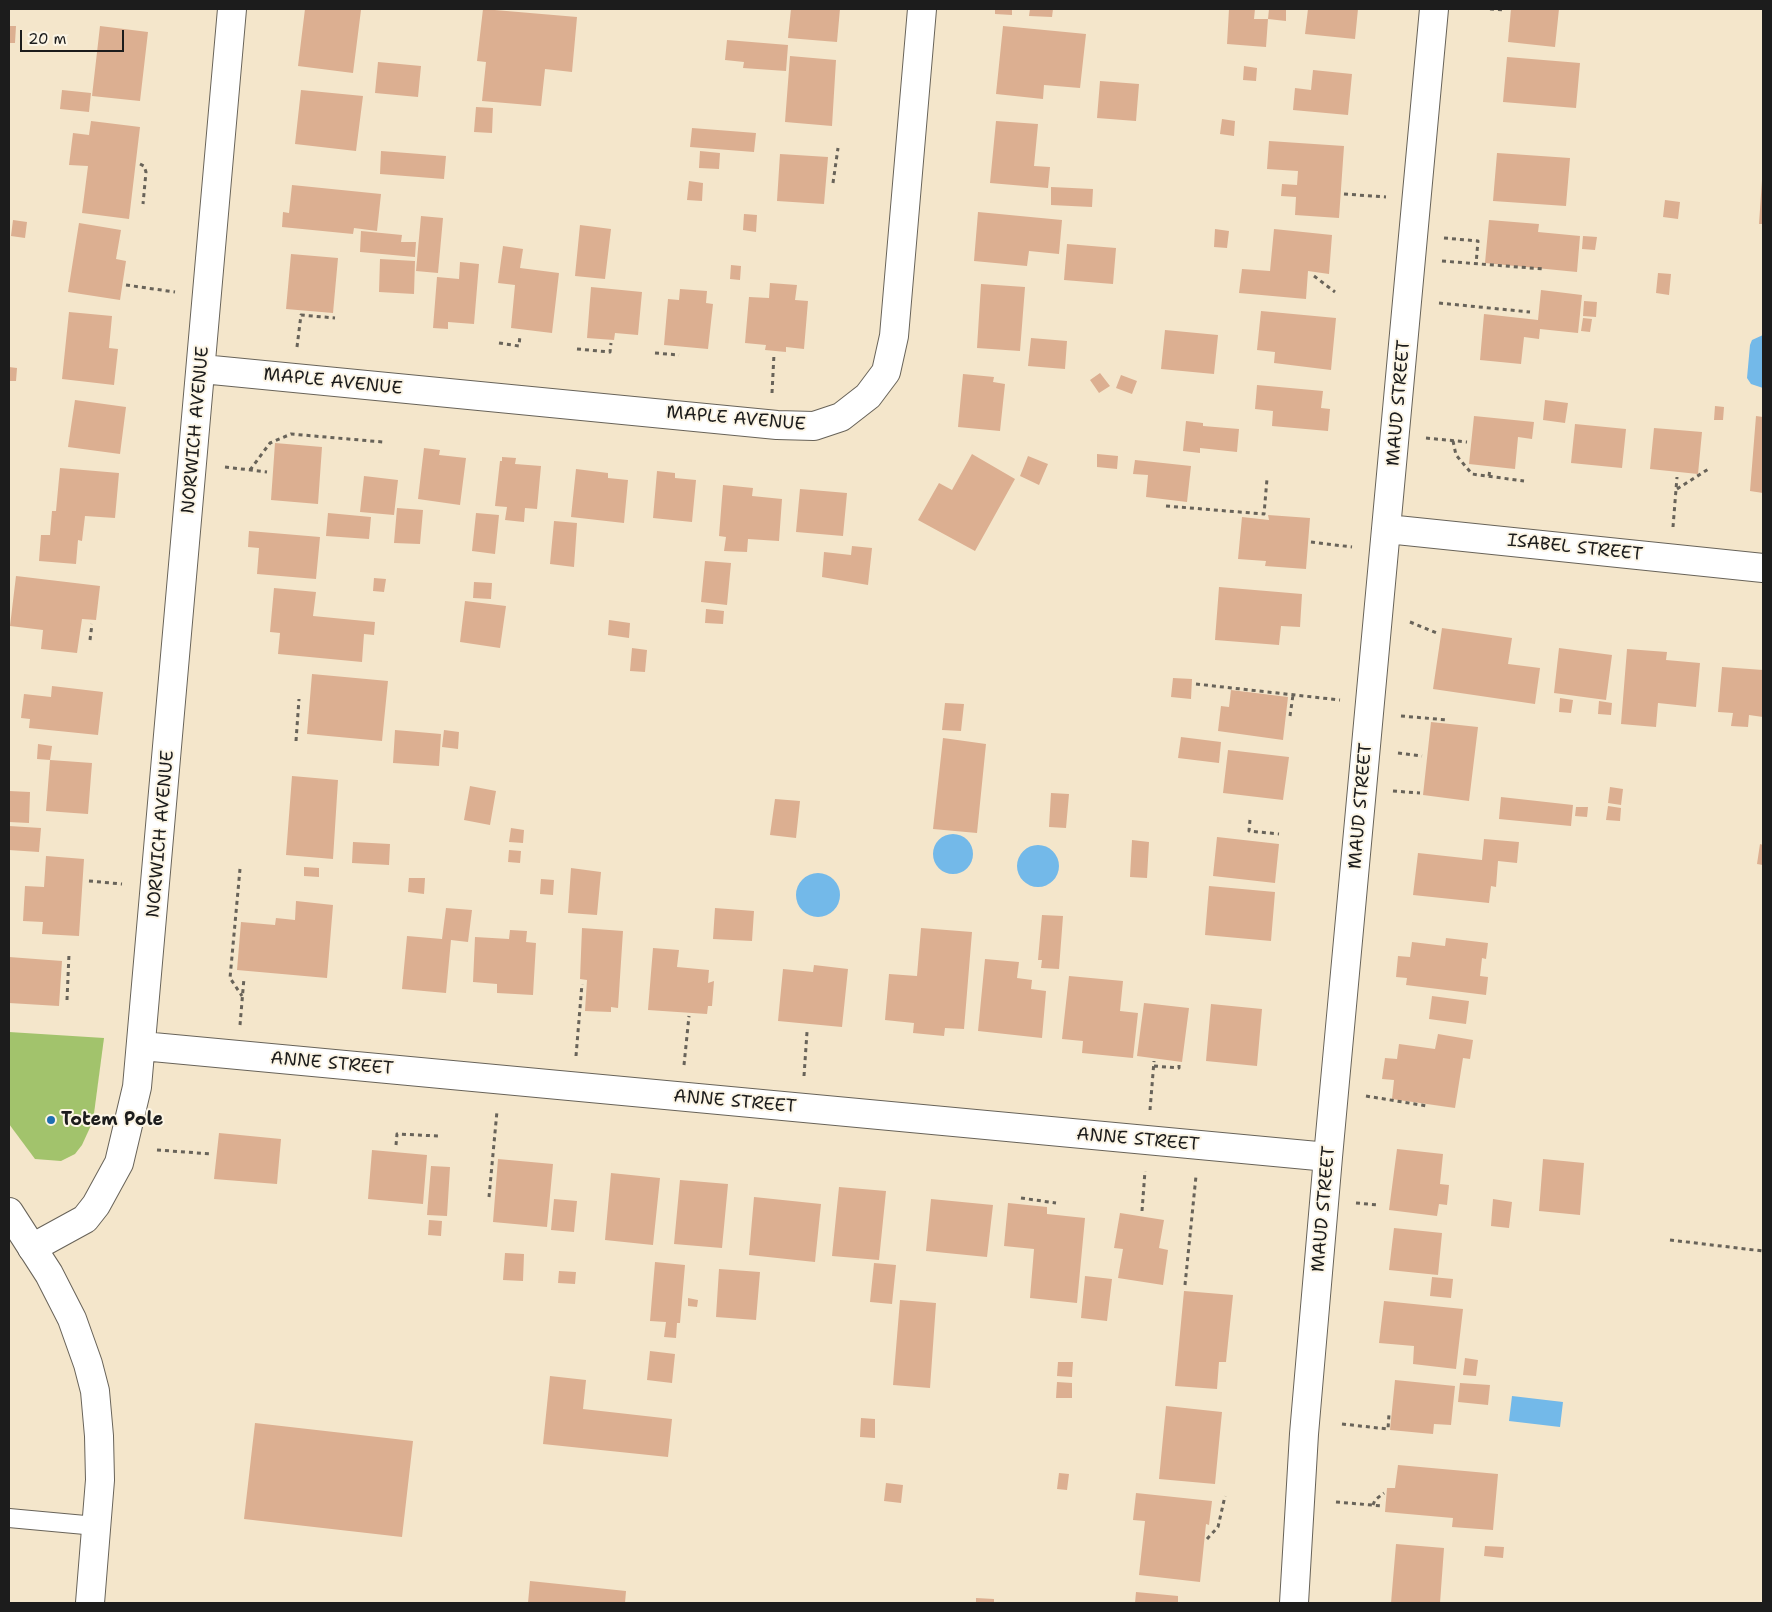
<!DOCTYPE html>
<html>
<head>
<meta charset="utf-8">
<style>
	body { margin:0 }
	#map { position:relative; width:1772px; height:1612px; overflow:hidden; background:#f4e6cb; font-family:"Shantell Sans",sans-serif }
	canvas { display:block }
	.frame { position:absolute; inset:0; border:10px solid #1c1c1c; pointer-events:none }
	.scale { position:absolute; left:20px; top:30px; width:104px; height:22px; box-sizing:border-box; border:2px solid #1c1c1c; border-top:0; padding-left:6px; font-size:15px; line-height:18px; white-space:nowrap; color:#1c1c1c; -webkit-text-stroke:4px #fcf5e5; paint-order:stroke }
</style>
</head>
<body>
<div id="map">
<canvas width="1772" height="1612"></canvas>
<div class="frame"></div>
<div class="scale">20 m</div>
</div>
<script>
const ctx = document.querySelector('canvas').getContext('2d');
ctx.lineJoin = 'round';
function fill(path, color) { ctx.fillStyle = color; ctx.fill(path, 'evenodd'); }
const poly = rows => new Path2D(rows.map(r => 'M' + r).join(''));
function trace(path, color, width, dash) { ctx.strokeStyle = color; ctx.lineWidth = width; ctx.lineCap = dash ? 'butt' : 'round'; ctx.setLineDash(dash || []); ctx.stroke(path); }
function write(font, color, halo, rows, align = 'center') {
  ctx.font = font + ' "Shantell Sans",sans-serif'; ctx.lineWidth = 4; ctx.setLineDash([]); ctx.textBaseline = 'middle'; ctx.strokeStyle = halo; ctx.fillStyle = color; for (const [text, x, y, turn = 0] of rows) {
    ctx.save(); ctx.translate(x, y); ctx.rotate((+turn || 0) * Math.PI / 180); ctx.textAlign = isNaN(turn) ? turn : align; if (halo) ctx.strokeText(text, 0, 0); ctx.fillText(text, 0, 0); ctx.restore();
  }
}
const green = poly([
	[9,1032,104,1038,93,1121,82,1145,75,1154,61,1161,35,1159,9,1124]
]);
const water = poly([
	[1763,335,1763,388,1751,384,1747,378,1750,345,1752,340],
	'933 854a20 20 0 1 1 40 0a20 20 0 1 1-40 0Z',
	'1017 866a21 21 0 1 1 42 0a21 21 0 1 1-42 0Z',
	'796 895a22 22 0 1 1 44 0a22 22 0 1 1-44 0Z',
	[1512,1396,1563,1402,1560,1427,1509,1421]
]);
const building = poly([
	[305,9,361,10,353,73,298,66],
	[483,9,577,17,572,72,545,69,541,106,482,101,486,62,477,61],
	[791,9,840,9,837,42,788,38],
	[995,9,1012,9,1012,15,995,14],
	[1030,9,1053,9,1052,17,1029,16],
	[1229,9,1255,9,1254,19,1268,19,1269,9,1286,9,1286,21,1268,19,1266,47,1227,44],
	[1308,9,1358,9,1355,39,1305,34],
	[1511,9,1559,9,1555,47,1508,42],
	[9,26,16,26,15,43,9,43],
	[100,26,148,32,140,101,92,96],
	[1003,26,1086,34,1080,88,1044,85,1043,99,996,94],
	[727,40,788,45,786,71,743,68,744,62,725,60],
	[790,56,836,60,832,126,785,122],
	[1507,57,1580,63,1576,108,1503,102],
	[378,62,421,66,418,97,375,93],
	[1244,66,1257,68,1256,81,1243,80],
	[1313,70,1352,74,1348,115,1293,110,1295,88,1311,90],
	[1100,81,1139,84,1136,121,1097,118],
	[62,90,91,93,89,112,60,109],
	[301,90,363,96,356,151,295,144],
	[476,107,493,108,492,133,474,132],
	[1222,119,1235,121,1234,136,1220,134],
	[91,121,140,127,129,219,82,213,88,166,69,165,73,133,89,135],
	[996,121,1038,124,1034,166,1050,167,1048,188,990,183],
	[692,128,756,133,754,152,690,147],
	[1269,141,1344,146,1339,218,1295,215,1296,197,1281,196,1282,184,1297,185,1298,171,1267,169],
	[381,151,446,156,444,179,380,174],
	[700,151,720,153,719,169,699,168],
	[1497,153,1570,158,1566,206,1493,201],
	[780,154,828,157,824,204,777,201],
	[1762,180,1763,180,1763,224,1759,224],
	[689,181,703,183,702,201,687,200],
	[292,185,381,194,377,231,354,228,353,234,282,227,283,212,289,213],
	[1051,187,1093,189,1092,207,1051,205],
	[1665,200,1680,202,1678,219,1663,217],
	[978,212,1062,220,1059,254,1029,251,1027,266,974,261],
	[744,214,757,215,756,232,743,230],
	[421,216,443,218,438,273,416,271],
	[13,220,27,222,25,238,11,236],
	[1489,220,1539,224,1538,232,1580,236,1577,272,1485,263],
	[79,223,121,230,116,259,126,261,120,300,68,292],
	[580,225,611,229,605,279,575,276],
	[1215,229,1229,231,1227,248,1214,247],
	[1274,229,1332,235,1329,274,1308,271,1306,299,1239,293,1242,269,1270,271],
	[361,231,402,235,401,242,416,242,415,257,360,252],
	[1583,236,1597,237,1595,250,1582,249],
	[1067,244,1116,248,1113,284,1064,280],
	[503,246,523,249,520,268,559,273,552,333,511,328,515,285,498,283],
	[291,254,338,258,333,313,286,309],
	[380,259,415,261,414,294,379,292],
	[460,262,479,264,474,324,448,322,448,329,433,328,437,277,459,279],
	[731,265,741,266,740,280,730,279],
	[1658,273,1671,274,1669,295,1656,293],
	[770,283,797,285,795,300,808,301,804,349,786,347,786,352,765,350,766,345,745,343,749,297,769,298],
	[981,284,1025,287,1020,351,977,348],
	[591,287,642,292,638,335,615,333,614,340,587,338],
	[680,289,707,291,706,303,713,304,708,349,664,345,668,299,679,300],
	[1541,290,1582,295,1578,333,1540,329,1539,339,1524,337,1521,364,1480,360,1484,314,1538,320],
	[1584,301,1597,302,1596,317,1583,316],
	[1261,311,1336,318,1331,370,1274,363,1275,352,1257,350],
	[69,312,112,316,109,348,118,349,114,385,62,379],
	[1583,318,1592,319,1590,332,1581,331],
	[1165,330,1218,335,1214,374,1161,369],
	[1031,338,1067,341,1065,369,1028,366],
	[9,367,17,368,16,381,9,381],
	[1100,373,1110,386,1099,393,1090,380],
	[963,374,994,377,993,382,1005,384,1000,431,958,427],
	[1121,375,1137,381,1132,394,1116,388],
	[1257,385,1323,391,1321,408,1330,409,1328,431,1272,426,1273,411,1255,409],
	[75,400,126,407,120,454,68,447],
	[1545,400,1568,403,1565,423,1543,420],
	[1715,406,1724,407,1723,420,1714,420],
	[1474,416,1534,422,1532,439,1518,437,1515,469,1469,464],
	[1756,416,1763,417,1763,493,1750,491],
	[1186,421,1203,423,1203,426,1239,429,1237,452,1200,448,1200,453,1183,451],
	[1575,424,1626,429,1622,468,1571,463],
	[1654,428,1702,432,1698,474,1650,469],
	[275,443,322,447,318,504,271,500],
	[424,448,440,450,439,455,466,458,460,505,418,499],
	[972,454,1015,479,975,551,918,520,939,483,952,490],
	[1097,454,1118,456,1117,469,1097,467],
	[1028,456,1048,464,1039,485,1020,476],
	[502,457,516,458,515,464,541,466,537,509,525,508,524,522,505,520,507,507,495,506,500,461,502,461],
	[1135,460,1191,466,1187,502,1146,497,1148,475,1133,474],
	[60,468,119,473,115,518,85,516,82,541,78,540,76,564,39,561,41,535,50,535,52,511,56,511],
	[576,469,608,473,608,478,628,480,624,523,571,517],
	[657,471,675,473,675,478,696,480,692,522,653,518],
	[364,476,398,480,394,515,360,512],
	[723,485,753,488,752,496,782,499,779,541,748,539,747,552,724,551,726,537,719,536],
	[800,489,847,493,843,536,796,532],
	[397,508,423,510,420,544,394,543],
	[328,513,371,517,369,539,326,536],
	[476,513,499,515,495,554,472,551],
	[1268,515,1310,518,1306,569,1265,566,1266,561,1238,559,1242,517,1269,520],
	[554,521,577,523,574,567,550,564],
	[249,531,320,537,316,579,257,574,259,548,248,547],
	[852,546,872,548,868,585,822,577,824,552,851,555],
	[705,561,731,563,727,605,701,602],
	[16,576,100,586,96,620,82,619,77,653,41,649,43,630,10,626],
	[374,578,386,579,384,592,373,591],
	[474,582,492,583,491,599,473,598],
	[1219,587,1302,594,1300,627,1281,626,1279,645,1215,640],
	[274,588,316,592,313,616,375,622,374,635,364,634,362,662,278,654,280,633,270,632],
	[465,601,506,606,500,648,460,642],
	[706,609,724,611,723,624,705,623],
	[609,620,630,623,629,638,608,635],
	[1442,628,1512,638,1508,664,1540,668,1535,704,1433,689],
	[632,648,647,650,645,672,630,671],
	[1559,648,1612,655,1606,700,1554,693],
	[1627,649,1667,652,1666,660,1700,663,1696,707,1658,703,1656,727,1621,724],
	[1722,667,1763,670,1763,717,1749,715,1748,727,1731,726,1733,713,1718,712],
	[312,674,388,681,382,741,307,734],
	[1173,678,1192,679,1191,699,1171,697],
	[52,686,103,692,98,735,29,728,30,719,21,718,24,694,51,697],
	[1231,690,1288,697,1283,740,1218,731,1221,706,1229,707],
	[1560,698,1573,700,1571,713,1559,712],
	[1599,701,1612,703,1611,715,1598,714],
	[945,703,964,704,961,731,942,730],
	[1431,722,1478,727,1469,801,1423,795],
	[395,730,441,734,439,766,393,763],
	[444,730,459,732,458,749,442,747],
	[1181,737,1221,742,1219,763,1178,758],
	[943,738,986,744,977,833,933,829],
	[38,744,52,746,50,760,37,759],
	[1228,750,1289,757,1283,800,1223,793],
	[50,760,92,763,88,814,46,811],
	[292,776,338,780,333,859,286,855],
	[470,786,496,791,490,825,464,820],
	[1610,787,1623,789,1621,805,1608,803],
	[9,791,30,792,29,823,9,822],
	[1051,793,1069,794,1066,828,1049,827],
	[1501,797,1573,805,1571,826,1499,819],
	[775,799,800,801,796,838,770,835],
	[1608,806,1621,808,1620,821,1606,820],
	[1576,807,1588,807,1587,817,1575,816],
	[9,826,41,828,39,852,9,850],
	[511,828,524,830,523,843,509,842],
	[1217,837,1279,844,1275,883,1213,876],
	[1484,839,1519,842,1517,863,1498,861,1496,887,1491,886,1489,903,1413,895,1418,853,1482,860],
	[1132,840,1149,842,1147,878,1130,877],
	[353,842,390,844,389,865,352,863],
	[1760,844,1763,845,1763,865,1757,864],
	[509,850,521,851,520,863,508,862],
	[46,856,84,859,79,936,42,934,43,922,23,921,25,886,44,887],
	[304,867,319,868,319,877,304,876],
	[571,868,601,872,597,915,568,913],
	[409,878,425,878,424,894,408,892],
	[541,879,554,880,553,895,540,894],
	[1209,886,1275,892,1271,941,1205,935],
	[296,901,333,905,327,978,237,970,241,922,275,925,276,918,295,920],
	[446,908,472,910,468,942,451,940,446,993,402,989,407,936,442,939],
	[715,908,754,911,752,941,713,939],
	[1042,915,1063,916,1059,969,1041,968,1042,960,1038,960],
	[582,928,623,931,618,1008,611,1007,611,1012,585,1011,587,980,580,979],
	[921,928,972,932,964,1029,945,1028,944,1036,913,1033,914,1023,885,1020,889,974,917,976],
	[510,930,527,931,526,942,536,943,533,995,497,993,497,984,473,982,475,937,509,939],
	[1446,938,1488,943,1486,959,1482,958,1480,976,1488,977,1486,995,1406,985,1407,978,1396,977,1398,956,1410,957,1412,942,1445,946],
	[653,948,679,950,677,967,709,970,708,983,714,981,712,1006,708,1006,707,1014,648,1010],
	[9,957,62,961,59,1006,9,1003],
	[985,959,1019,962,1017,978,1032,980,1031,989,1046,991,1042,1038,978,1031],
	[814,965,848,969,842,1027,778,1021,783,969,813,972],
	[1069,976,1123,981,1120,1011,1138,1013,1133,1058,1082,1053,1083,1041,1062,1039],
	[1432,996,1469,1001,1466,1024,1429,1019],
	[1144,1003,1189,1008,1182,1062,1137,1056],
	[1211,1004,1262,1009,1257,1066,1206,1061],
	[1438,1034,1473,1040,1470,1059,1463,1058,1455,1108,1392,1099,1394,1080,1382,1079,1385,1058,1397,1059,1399,1044,1435,1049],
	[219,1133,281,1139,277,1184,214,1179],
	[1397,1149,1443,1154,1440,1184,1449,1185,1447,1205,1439,1204,1437,1216,1389,1210],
	[372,1150,427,1155,423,1204,368,1199],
	[498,1159,553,1164,547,1227,493,1222],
	[1543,1159,1584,1163,1580,1215,1539,1211],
	[431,1166,450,1167,447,1216,427,1215],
	[611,1173,660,1178,653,1245,605,1240],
	[680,1180,728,1184,722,1248,674,1244],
	[839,1187,886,1191,879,1260,832,1256],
	[754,1197,821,1204,815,1262,749,1255],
	[554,1199,577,1201,574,1232,551,1230],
	[931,1199,993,1205,987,1257,926,1251],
	[1493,1199,1512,1202,1509,1228,1491,1226],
	[1008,1203,1047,1207,1047,1214,1085,1218,1077,1303,1030,1298,1034,1249,1004,1246],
	[1120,1213,1164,1220,1159,1248,1168,1250,1163,1285,1118,1278,1123,1249,1114,1248],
	[429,1220,442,1221,441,1236,428,1235],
	[1394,1228,1442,1233,1438,1275,1389,1270],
	[505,1253,524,1254,523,1281,503,1280],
	[655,1262,685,1265,680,1323,677,1323,676,1338,664,1337,666,1322,650,1321],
	[874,1263,896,1265,892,1304,870,1302],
	[719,1269,760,1272,756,1320,716,1317],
	[559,1271,576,1272,575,1284,558,1283],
	[1085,1276,1112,1279,1107,1321,1081,1318],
	[1432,1277,1453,1279,1451,1298,1430,1296],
	[1184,1291,1233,1295,1226,1362,1219,1362,1217,1389,1175,1386],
	[688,1298,698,1300,697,1307,688,1306],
	[900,1300,936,1303,930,1388,893,1385],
	[1384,1301,1463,1309,1456,1369,1413,1364,1414,1346,1379,1343],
	[650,1351,675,1354,672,1383,647,1380],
	[1465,1358,1478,1360,1476,1376,1463,1375],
	[1058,1362,1073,1362,1072,1377,1057,1376],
	[550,1376,586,1380,583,1409,672,1419,668,1457,543,1444],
	[1395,1380,1455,1386,1451,1425,1434,1424,1433,1434,1390,1430],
	[1057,1382,1072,1383,1072,1398,1056,1398],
	[1460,1383,1490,1385,1488,1405,1458,1402],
	[1166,1406,1222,1412,1215,1484,1159,1479],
	[861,1418,875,1419,875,1438,860,1437],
	[255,1423,413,1441,402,1537,244,1519],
	[1398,1465,1498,1474,1493,1530,1452,1527,1453,1518,1385,1512,1387,1488,1395,1488],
	[1059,1473,1069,1474,1067,1490,1057,1489],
	[886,1483,903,1485,901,1503,884,1501],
	[1136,1493,1212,1501,1209,1525,1206,1524,1200,1582,1139,1575,1145,1521,1133,1520],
	[1396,1544,1444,1548,1440,1603,1391,1603],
	[1485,1546,1504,1547,1503,1558,1484,1556],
	[530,1581,626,1591,625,1603,528,1603],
	[1136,1592,1178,1596,1178,1603,1135,1603],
	[976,1598,994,1599,994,1603,976,1603]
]);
const path = poly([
	[1490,9,1506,10],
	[140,164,144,166,146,172,143,204],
	[833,183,838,148],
	[1344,194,1386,197],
	[1444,238,1478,241,1476,264],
	[1442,261,1544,269],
	[1314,276,1335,292],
	[126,285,175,292],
	[1439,303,1530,312],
	[499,343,519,346,520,335],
	[297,347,301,315,335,318],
	[577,349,610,352,611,343],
	[655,353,679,355],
	[772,393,774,354],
	[1426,438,1467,442],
	[1453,441,1456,455,1472,474,1524,481],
	[225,467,267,472],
	[250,470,270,443,291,434,383,442],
	[1489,476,1490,469],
	[1677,489,1710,468],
	[1166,506,1264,514,1267,479],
	[1673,527,1677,477],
	[1311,542,1352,547],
	[1410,622,1437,633],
	[90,640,92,624],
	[1196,684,1340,700],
	[1290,716,1293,695],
	[1401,716,1448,720],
	[296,741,299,699],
	[1398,753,1422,756],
	[1393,791,1420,793],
	[1250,820,1249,831,1279,834],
	[240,869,230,978,242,996],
	[89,881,122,884],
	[67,1000,69,954],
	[240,1025,244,978],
	[576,1056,582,984],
	[684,1065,689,1016],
	[1154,1066,1179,1068,1179,1064],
	[804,1076,807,1032],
	[1366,1096,1427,1106],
	[1150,1110,1154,1061],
	[396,1145,397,1134,439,1136],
	[157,1150,212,1154],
	[489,1197,497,1111],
	[1021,1198,1056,1203],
	[1356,1203,1379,1205],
	[1142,1211,1145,1171],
	[1670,1240,1763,1251],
	[1185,1285,1196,1176],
	[1342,1424,1388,1429,1389,1414],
	[1336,1502,1383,1506],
	[1373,1505,1375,1500,1384,1493],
	[1207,1539,1218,1527,1225,1496]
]);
const lane = poly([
	[9,1518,96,1526]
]);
const street = poly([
	[202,369,777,425,814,426,841,417,868,396,886,372,894,336,922,9],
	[1387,529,1763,568],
	[142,1046,1328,1157],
	[32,1248,85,1219,96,1205,119,1163,137,1087,232,9],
	[1294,1603,1304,1434,1328,1157,1434,9]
]);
const secondary = poly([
	[9,1212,49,1274,72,1319,88,1364,95,1391,99,1436,100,1480,90,1603]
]);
const markers = [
	[51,1120,5,"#1f6fb2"]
];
const streetNames = [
	["MAPLE AVENUE",333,382,6],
	["MAUD STREET",1399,403,-85],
	["MAPLE AVENUE",736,419,5],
	["NORWICH AVENUE",196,430,-85],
	["ISABEL STREET",1575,548,6],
	["MAUD STREET",1361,806,-85],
	["NORWICH AVENUE",161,834,-85],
	["ANNE STREET",332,1064,5],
	["ANNE STREET",735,1102,5],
	["ANNE STREET",1138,1140,5],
	["MAUD STREET",1324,1209,-85]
];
const poiNames = [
	["Totem Pole",61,1120]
];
fill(green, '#a2c36c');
fill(water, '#73b9e9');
fill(building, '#dcaf91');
trace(lane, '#686359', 20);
trace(street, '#686359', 30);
trace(secondary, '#686359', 30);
trace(path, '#686359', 3, [4, 4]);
trace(lane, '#fff', 18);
trace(street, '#fff', 28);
trace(secondary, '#fff', 28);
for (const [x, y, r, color] of markers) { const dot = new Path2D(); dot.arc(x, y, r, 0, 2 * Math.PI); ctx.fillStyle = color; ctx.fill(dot); trace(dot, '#fcf5e5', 2); }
write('18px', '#1c1c1c', '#fcf5e5', streetNames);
write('bold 18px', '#1c1c1c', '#fcf5e5', poiNames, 'left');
</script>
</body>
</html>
